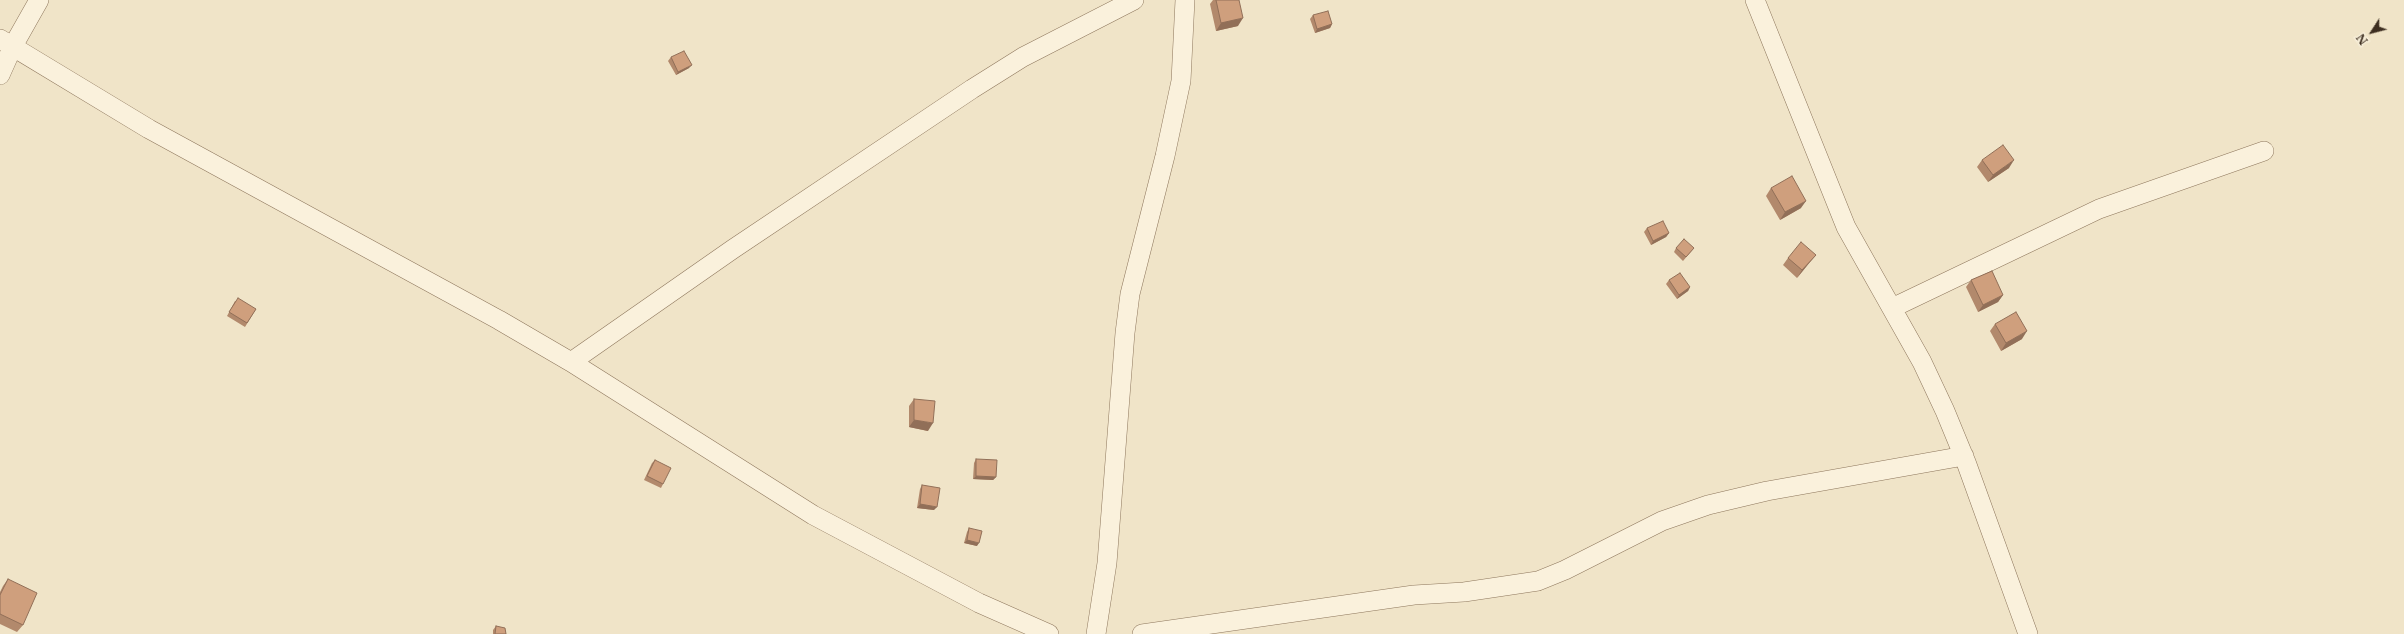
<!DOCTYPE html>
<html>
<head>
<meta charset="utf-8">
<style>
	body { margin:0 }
	#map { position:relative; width:2404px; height:634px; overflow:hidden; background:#f0e4c8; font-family:"Libre Baskerville",serif }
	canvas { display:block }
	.north { position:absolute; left:2352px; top:12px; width:40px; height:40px; -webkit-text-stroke:3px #f7eed8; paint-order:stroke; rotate:234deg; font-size:11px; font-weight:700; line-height:16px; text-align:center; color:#3d2e20 }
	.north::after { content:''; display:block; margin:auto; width:14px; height:18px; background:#3d2e20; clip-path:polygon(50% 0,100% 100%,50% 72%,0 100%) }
</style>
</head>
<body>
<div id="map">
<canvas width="2404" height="634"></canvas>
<div class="north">N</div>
</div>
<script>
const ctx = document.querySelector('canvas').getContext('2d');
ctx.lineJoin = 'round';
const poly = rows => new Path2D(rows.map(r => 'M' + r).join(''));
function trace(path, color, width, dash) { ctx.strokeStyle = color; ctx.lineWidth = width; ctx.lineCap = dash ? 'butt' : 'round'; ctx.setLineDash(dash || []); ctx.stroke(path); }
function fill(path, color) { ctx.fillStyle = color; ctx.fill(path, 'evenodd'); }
const street = poly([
	[1755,0,1846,227,1922,362,1945,411,1966,462,2028,634],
	[0,39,149,129,499,320,571,362,813,515,979,603,1049,634],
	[0,75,13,46,39,0],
	[1892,308,2099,209,2264,151],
	[571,362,733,249,972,89,1023,57,1134,0],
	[1096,634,1107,563,1125,333,1130,294,1165,156,1181,81,1185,0],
	[1142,634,1414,595,1464,592,1538,581,1565,570,1662,521,1708,505,1767,491,1964,456]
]);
const wall = poly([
	[1213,0,1239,0,1238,26,1216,31,1210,4],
	[1313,15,1332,24,1330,28,1315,33,1310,19],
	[671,57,689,68,676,75,668,61],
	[1982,160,2009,168,1988,182,1977,167],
	[1771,188,1801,208,1780,220,1766,196],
	[1647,228,1669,233,1666,237,1651,245,1644,232],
	[1676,248,1694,248,1683,261,1674,252],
	[1816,255,1810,262,1797,278,1783,265,1788,258],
	[1669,280,1690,287,1688,291,1677,299,1666,284],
	[1971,280,2003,295,1998,302,1978,312,1966,287],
	[235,301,256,309,245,327,227,316],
	[1995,324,2022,339,2001,351,1990,331],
	[914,399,928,431,909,427,909,406],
	[976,459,996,477,993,480,973,479,974,463],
	[655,460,663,484,661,488,644,480,652,463],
	[922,485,934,510,917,508,920,489],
	[969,528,977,546,964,543,967,532],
	[8,579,23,625,17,632,0,624,0,592,3,586],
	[496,626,506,634,493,634,493,630]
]);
const shadedWall = poly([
	[1243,18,1238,26,1216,31,1221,23],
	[1332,24,1330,28,1315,33,1317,29],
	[692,65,689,68,676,75,678,72],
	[2014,160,2009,168,1988,182,1993,175],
	[1806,201,1801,208,1780,220,1785,212],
	[1669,233,1666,237,1651,245,1653,241],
	[1816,255,1810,262,1797,278,1802,270],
	[1690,287,1688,291,1677,299,1679,295],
	[2003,295,1998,302,1978,312,1983,305],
	[2027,331,2022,339,2001,351,2006,343],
	[914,420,933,423,928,431,909,427],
	[976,476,996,477,993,480,973,479],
	[920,504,937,507,934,510,917,508],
	[967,540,979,543,977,546,964,543]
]);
const building = poly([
	[1216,0,1239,0,1243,18,1221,23,1216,0],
	[1328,11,1332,24,1317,29,1313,15,1328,11],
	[684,51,692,65,678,72,671,57,684,51],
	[2003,145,2014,160,1993,175,1982,160,2003,145],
	[1792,176,1806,201,1785,212,1771,188,1792,176],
	[1663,221,1669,233,1653,241,1647,228,1663,221],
	[1684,239,1694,248,1686,257,1676,248,1684,239],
	[1801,242,1816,255,1802,270,1788,258,1801,242],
	[1992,271,2003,295,1983,305,1971,280,1992,271],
	[1680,273,1690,287,1679,295,1669,280,1680,273],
	[238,298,256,309,247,323,229,312,238,298],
	[2016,312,2027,331,2006,343,1995,324,2016,312],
	[914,399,935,401,933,423,914,420,914,399],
	[976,459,997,460,996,477,976,476,976,459],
	[655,460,671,468,663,484,647,476,655,460],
	[922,485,940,488,937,507,920,504,922,485],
	[969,528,982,531,979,543,967,540,969,528],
	[8,579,37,593,23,625,0,614,0,595,8,579],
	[496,626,505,628,506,634,495,634,496,626]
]);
trace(street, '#8d765c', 20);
trace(street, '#faf1dc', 19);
fill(wall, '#b2896c');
fill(shadedWall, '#916f58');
fill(building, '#cf9f7d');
trace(building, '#916f58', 1);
</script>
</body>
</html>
